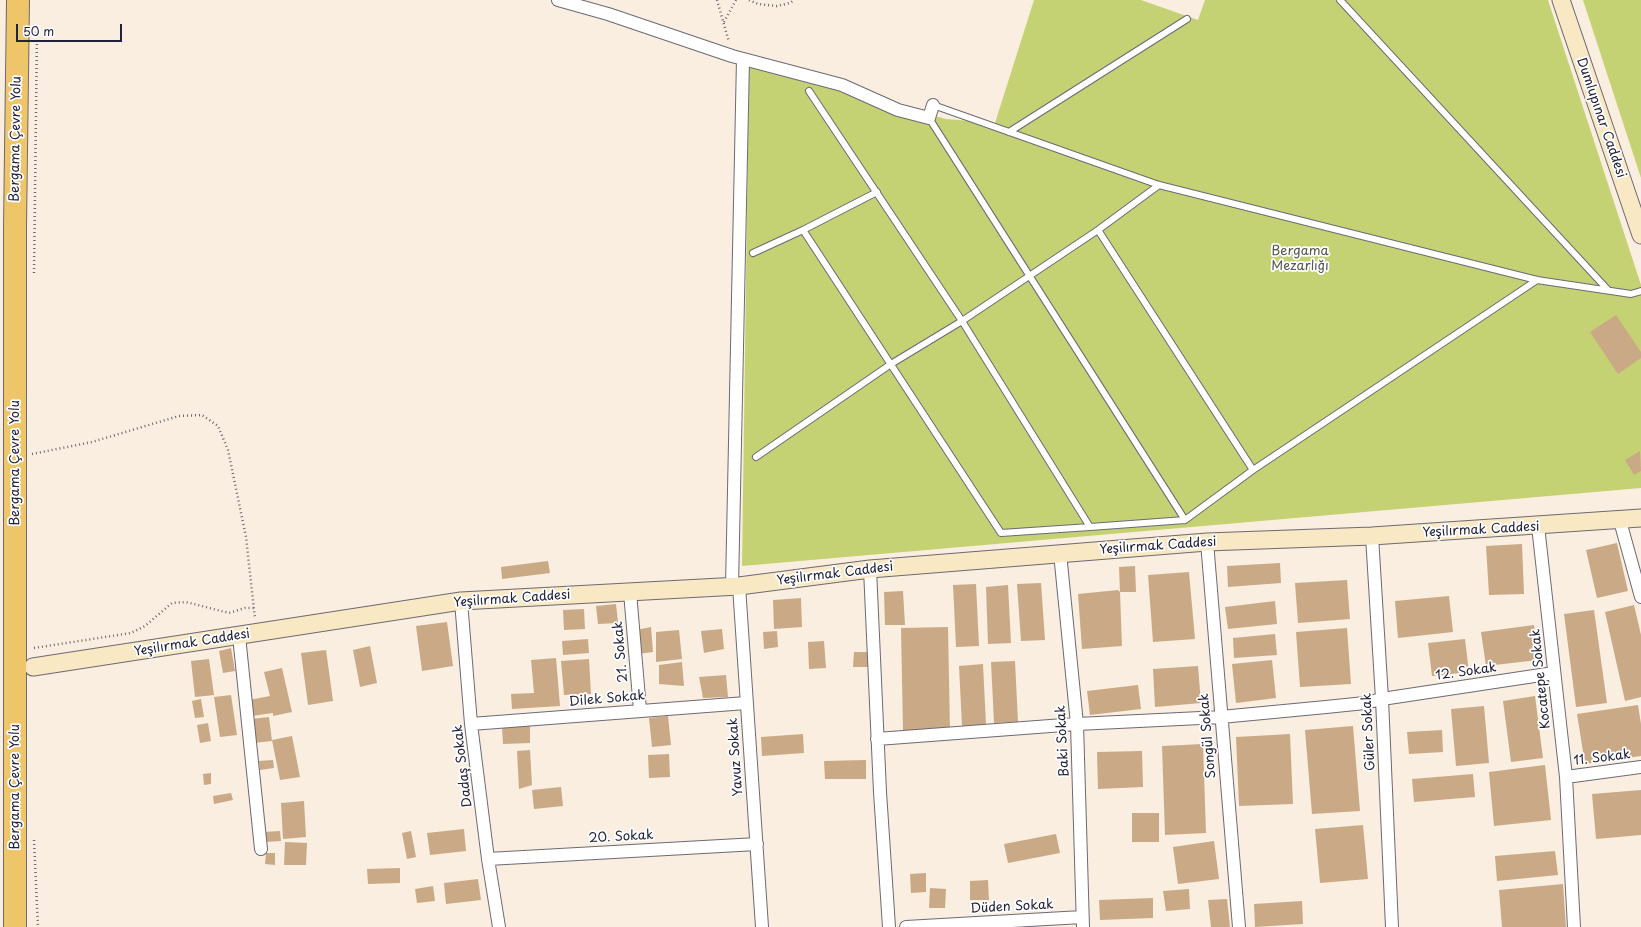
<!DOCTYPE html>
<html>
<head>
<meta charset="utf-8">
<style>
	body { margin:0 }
	#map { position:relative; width:1641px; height:927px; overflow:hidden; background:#f9eedf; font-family:"Playpen Sans",sans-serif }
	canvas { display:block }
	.scale { position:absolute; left:16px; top:24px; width:106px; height:18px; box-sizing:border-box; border:2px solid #22223b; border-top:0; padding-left:5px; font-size:12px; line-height:14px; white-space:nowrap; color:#22223b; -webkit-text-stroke:3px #fff; paint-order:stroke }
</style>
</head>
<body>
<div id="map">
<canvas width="1641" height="927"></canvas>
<div class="scale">50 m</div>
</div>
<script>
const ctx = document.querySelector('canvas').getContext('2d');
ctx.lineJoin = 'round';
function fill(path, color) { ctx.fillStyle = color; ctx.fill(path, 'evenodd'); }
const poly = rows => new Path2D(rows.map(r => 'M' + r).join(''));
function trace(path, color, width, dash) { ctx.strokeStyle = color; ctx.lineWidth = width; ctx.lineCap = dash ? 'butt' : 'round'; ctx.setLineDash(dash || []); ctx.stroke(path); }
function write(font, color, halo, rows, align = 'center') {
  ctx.font = font + ' "Playpen Sans",sans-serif'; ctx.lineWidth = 3.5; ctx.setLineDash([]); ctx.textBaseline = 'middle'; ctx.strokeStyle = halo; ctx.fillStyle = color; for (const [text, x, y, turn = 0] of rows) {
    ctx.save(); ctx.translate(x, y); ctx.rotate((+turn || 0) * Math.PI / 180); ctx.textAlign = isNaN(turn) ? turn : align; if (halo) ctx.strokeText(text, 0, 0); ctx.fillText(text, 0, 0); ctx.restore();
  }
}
const green = poly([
	[1034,0,1141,0,1198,20,1205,0,1548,0,1641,285,1641,488,742,566,749,66,946,119,995,123],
	[1583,0,1641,0,1641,178]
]);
const building = poly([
	[1616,315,1641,352,1641,358,1618,374,1590,332],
	[1640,451,1641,471,1634,475,1625,460],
	[1617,543,1628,591,1597,598,1586,550],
	[1522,544,1524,594,1489,595,1486,546],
	[548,561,550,573,502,579,501,567],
	[1280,563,1281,583,1228,587,1227,566],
	[1135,566,1136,592,1120,592,1119,567],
	[1189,572,1195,639,1153,642,1148,575],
	[1347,580,1350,619,1298,623,1295,583],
	[1041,583,1045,640,1021,641,1017,584],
	[976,584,979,646,956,647,953,585],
	[1008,585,1011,643,988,644,986,587],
	[1118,590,1120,592,1122,646,1082,649,1078,594],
	[903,591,905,625,885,625,884,592],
	[1449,596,1453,632,1398,638,1395,601],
	[801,598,802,627,774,629,773,600],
	[1275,601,1277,624,1228,629,1225,607],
	[616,604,618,623,598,624,596,606],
	[1634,605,1641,635,1641,697,1625,701,1605,612],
	[584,609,585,629,564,630,563,610],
	[1594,610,1607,703,1576,707,1564,614],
	[447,622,453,666,422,671,416,626],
	[1534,625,1538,660,1486,666,1481,632],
	[651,627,653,652,638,654,636,630],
	[948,627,950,731,903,732,901,628],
	[1347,628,1351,684,1300,687,1296,632],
	[722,629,724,649,704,653,701,631],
	[679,630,682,659,656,662,656,632],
	[777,631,778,647,764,649,763,632],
	[1275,634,1277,655,1234,658,1233,638],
	[588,639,589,653,563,655,562,641],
	[1465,639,1469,672,1432,676,1428,643],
	[824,641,826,668,809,669,808,642],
	[370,646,377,683,360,687,353,650],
	[231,648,235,671,223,673,219,651],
	[326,650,333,701,308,705,301,653],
	[854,652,868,652,868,667,853,667],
	[556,658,560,706,512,709,511,694,534,693,531,660],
	[209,659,214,695,195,697,191,661],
	[589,659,591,694,564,695,561,661],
	[1272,660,1276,698,1236,703,1232,664],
	[1015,661,1018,722,994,723,991,662],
	[682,662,684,686,659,684,659,665],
	[983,664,986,725,962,726,959,666],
	[1198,666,1201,703,1155,707,1153,669],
	[282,668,292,712,273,716,273,713,252,716,249,700,270,696,264,672],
	[726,675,728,697,703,698,699,677],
	[1138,685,1141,709,1090,715,1087,691],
	[231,695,237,735,220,737,214,697],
	[1535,696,1543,758,1511,762,1503,701],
	[201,699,204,717,195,718,192,701],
	[1638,705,1641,724,1641,756,1585,764,1577,714],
	[1484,706,1489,763,1456,766,1451,709],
	[668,716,671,745,652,747,649,718],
	[269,717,272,741,254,743,251,719],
	[208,723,211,741,200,743,197,725],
	[530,726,530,743,503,744,502,727],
	[1353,726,1360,811,1312,814,1305,730],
	[1442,730,1443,752,1409,754,1407,732],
	[803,734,804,753,762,756,761,737],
	[1290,734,1293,804,1239,806,1236,737],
	[292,736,300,777,280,780,272,740],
	[1203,744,1206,833,1165,835,1162,746],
	[530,750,532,785,519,789,517,751],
	[1142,751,1143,787,1098,789,1097,752],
	[669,754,670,777,649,778,648,755],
	[273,760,274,768,260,770,259,761],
	[866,760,866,779,825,779,824,761],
	[1545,765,1551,820,1494,826,1489,772],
	[211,773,211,784,204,785,203,774],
	[1473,774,1475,797,1414,802,1412,779],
	[561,787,563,806,534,809,532,790],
	[1641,790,1641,835,1596,839,1592,794],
	[231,793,233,800,214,804,213,796],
	[304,801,306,837,283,839,281,803],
	[1132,813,1159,813,1159,842,1132,842],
	[1363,825,1368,879,1320,883,1315,829],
	[464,829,466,851,430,855,427,833],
	[280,831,281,841,264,842,263,832],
	[411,831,416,857,407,859,402,833],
	[1056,834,1060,853,1008,863,1004,844],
	[1214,841,1219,879,1178,884,1173,847],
	[285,842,307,843,306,865,284,865],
	[1555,851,1558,875,1497,881,1495,856],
	[266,853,275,853,275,865,265,864],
	[400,868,400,883,368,884,367,869],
	[926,873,926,892,911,893,910,874],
	[478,879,481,900,446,904,444,883],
	[988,880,989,900,970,900,970,881],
	[1563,884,1566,927,1502,927,1499,890],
	[433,886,435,901,417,903,415,889],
	[930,888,946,889,945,908,929,908],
	[1189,889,1190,909,1166,911,1163,891],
	[1153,898,1153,918,1100,920,1099,900],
	[1227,899,1230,927,1211,927,1208,900],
	[1302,901,1303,924,1255,927,1254,904]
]);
const path = poly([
	[717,0,729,42],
	[749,0,758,4,777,6,790,3,794,0],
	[724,22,736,0],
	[34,273,37,32],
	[32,454,92,442,179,416,202,415,218,426,228,450,246,537,255,619],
	[34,648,131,633,145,626,172,603,186,602,229,613,245,608,254,608],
	[34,840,38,927]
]);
const lane = poly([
	[1340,0,1608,290],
	[809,91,962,321,1090,527,1185,520],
	[933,105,1159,185,1537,280,1631,294,1641,291],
	[929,118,1185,520,1253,470],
	[1009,132,1187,19],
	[877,192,803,230,1001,533,1090,527],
	[1098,230,1253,470,1537,280],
	[753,253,803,230],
	[756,457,891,364,962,321,1098,230,1159,185]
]);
const street = poly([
	[558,0,608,14,732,56,842,85,898,110,929,118,933,105],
	[1620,521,1641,597],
	[1538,526,1566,777,1574,927],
	[1372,536,1382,699,1392,927],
	[1207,542,1239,927],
	[1060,553,1077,724,1083,927],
	[870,569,880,792,889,927],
	[732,586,743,59],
	[739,586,762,927],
	[630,592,640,710],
	[461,601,471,724,488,859,499,927],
	[239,636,261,849],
	[471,724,746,703],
	[877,739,1077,724,1221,717,1326,707,1365,703,1382,699,1554,673],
	[1566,777,1641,767],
	[488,859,757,844],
	[906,927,1082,917]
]);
const secondary = poly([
	[1561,0,1641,235],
	[33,667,461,601,739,586,870,569,1207,542,1372,536,1641,518]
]);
const highway = poly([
	[15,927,15,227,18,0]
]);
const streetNames = [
	["Dumlupınar Caddesi",1601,118,71],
	["Bergama Çevre Yolu",16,139,-89],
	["Bergama Çevre Yolu",15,463,-90],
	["Yeşilırmak Caddesi",1481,530,-3],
	["Yeşilırmak Caddesi",1158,546,-4],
	["Yeşilırmak Caddesi",835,574,-7],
	["Yeşilırmak Caddesi",512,599,-4],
	["Yeşilırmak Caddesi",192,643,-9],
	["21. Sokak",621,652,-95],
	["12. Sokak",1466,672,-8],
	["Kocatepe Sokak",1541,679,-96],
	["Dilek Sokak",607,699,-5],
	["Güler Sokak",1369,732,-93],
	["Songül Sokak",1208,736,-95],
	["Baki Sokak",1063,741,-93],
	["Yavuz Sokak",736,757,-94],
	["11. Sokak",1602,758,-7],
	["Dadaş Sokak",463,766,-97],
	["Bergama Çevre Yolu",15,787,-90],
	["20. Sokak",621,837,-3],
	["Düden Sokak",1012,907,-3]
];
const parkNames = [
	["Bergama",1300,251],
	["Mezarlığı",1300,266]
];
fill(green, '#c4d274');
fill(building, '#caaa86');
trace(lane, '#6d6974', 8);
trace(street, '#6d6974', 14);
trace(secondary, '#6d6974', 19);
trace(highway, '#6d6974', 24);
trace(path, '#6d6974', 2.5, [1, 3]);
trace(lane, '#fff', 6);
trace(street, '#fff', 12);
trace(secondary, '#f8e8c3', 17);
trace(highway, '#eec569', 22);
write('13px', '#22223b', '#fff', streetNames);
write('13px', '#53574c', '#fff', parkNames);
</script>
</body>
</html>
